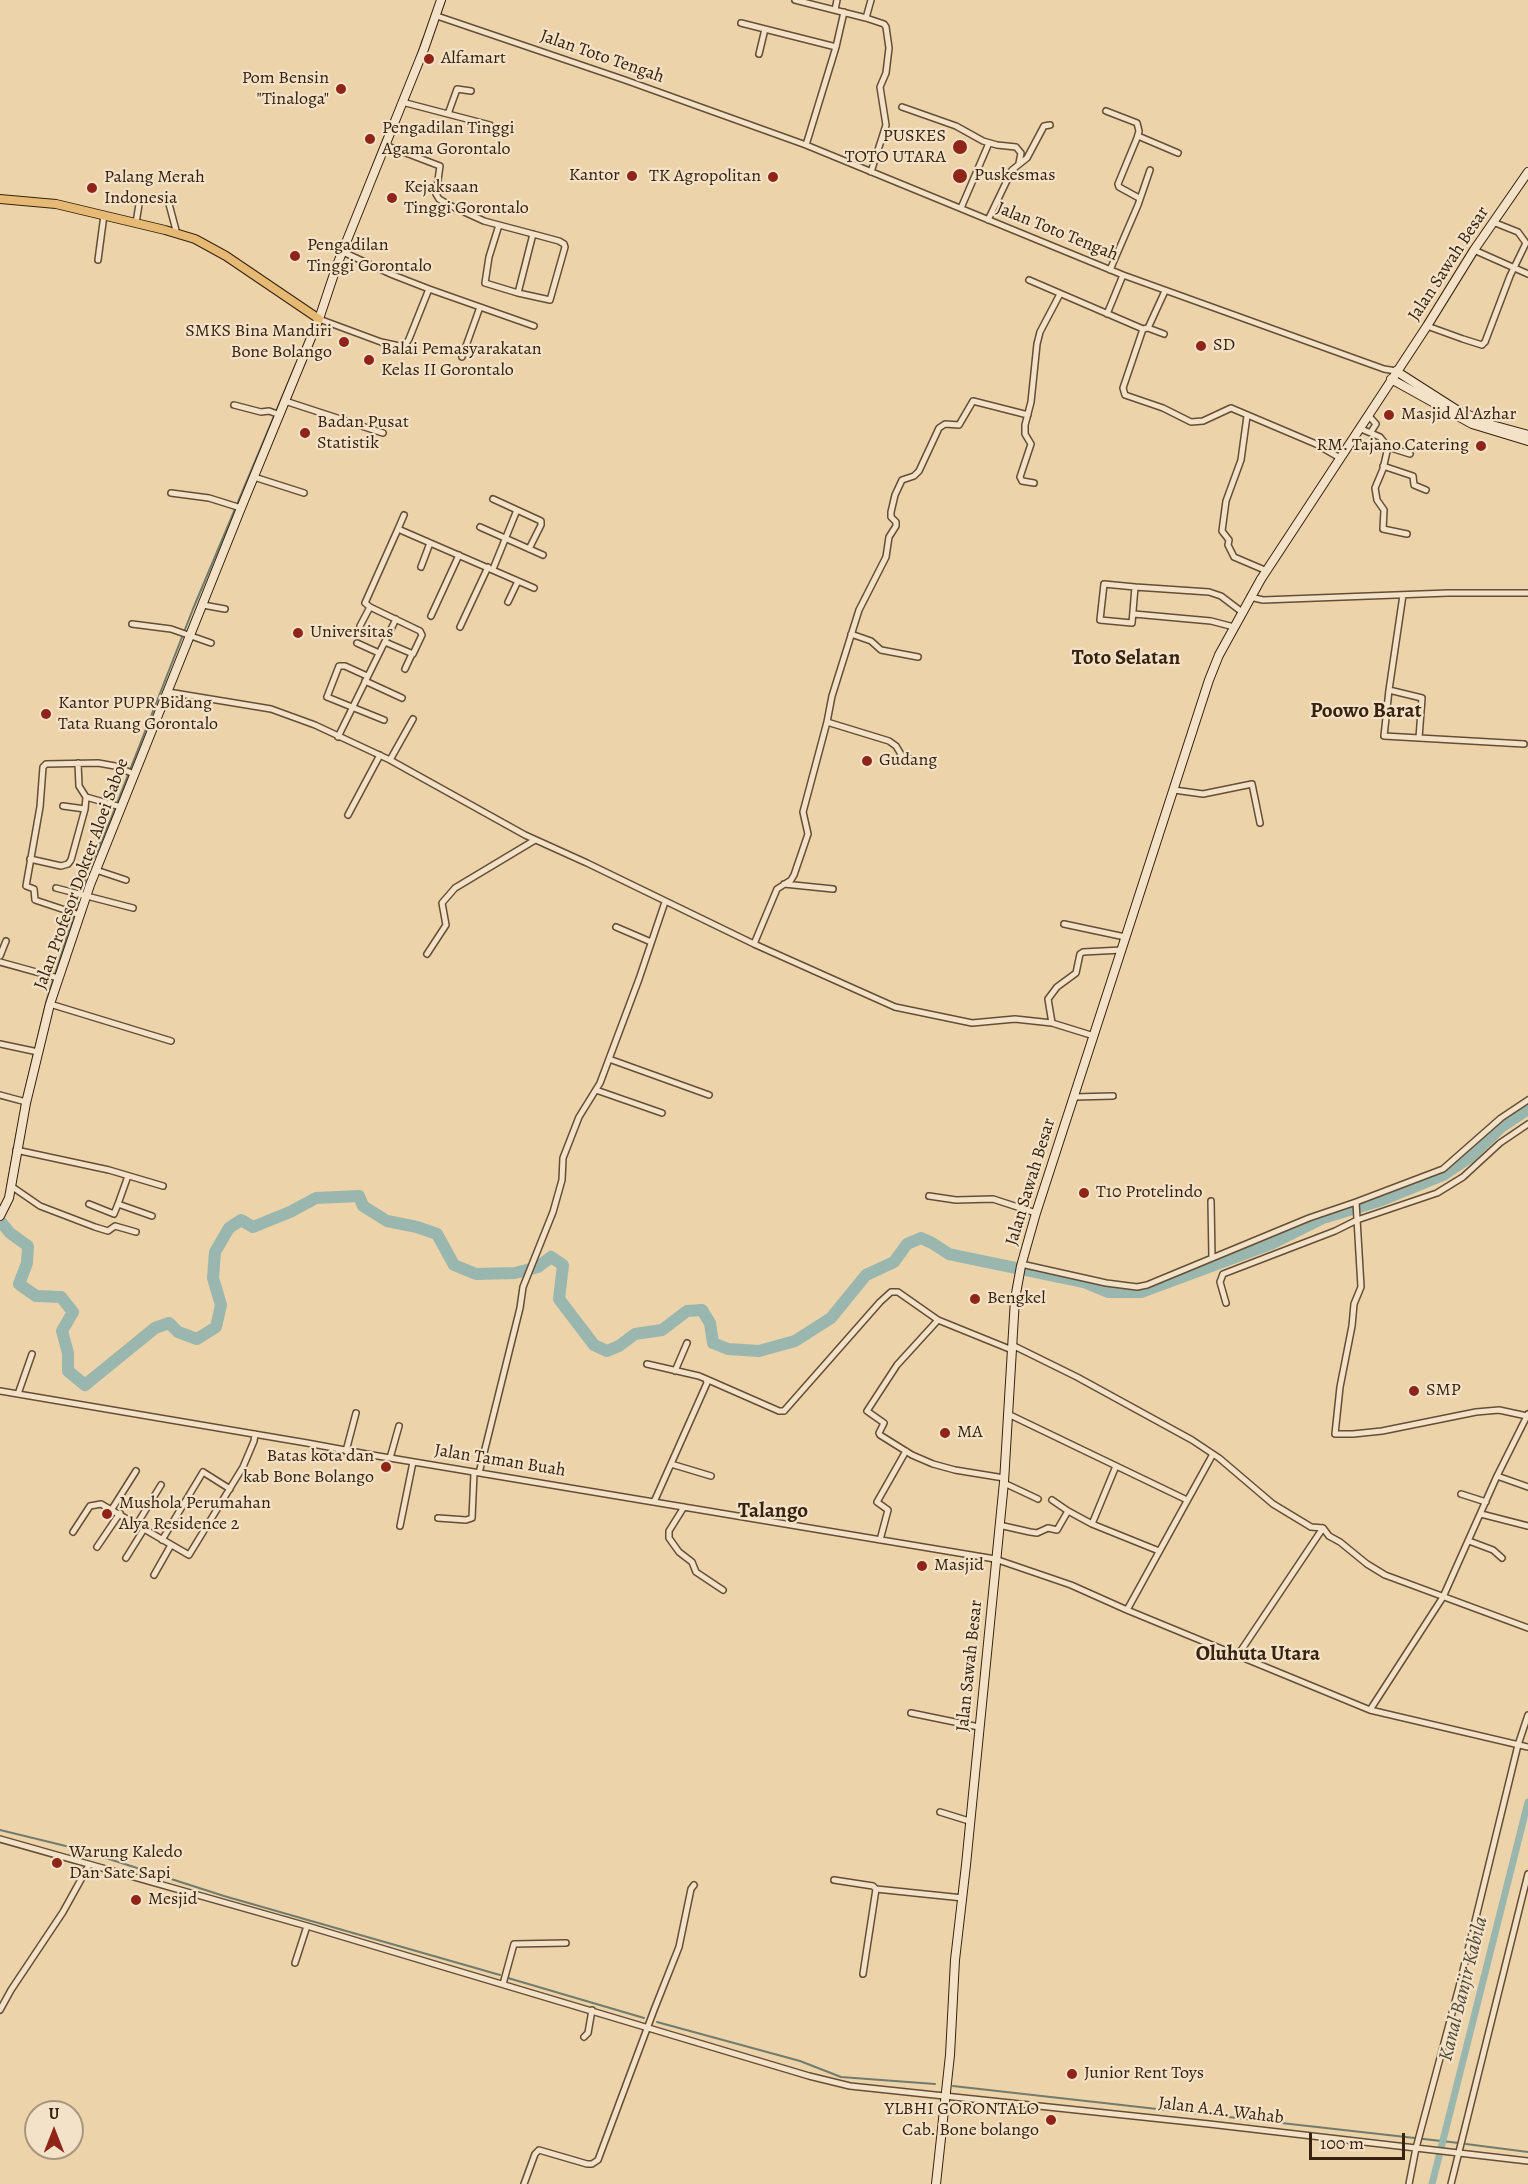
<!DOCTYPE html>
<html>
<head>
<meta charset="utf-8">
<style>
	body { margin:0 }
	#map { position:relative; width:1528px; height:2184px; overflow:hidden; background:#ecd3a9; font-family:Alegreya,serif }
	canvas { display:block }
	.north { position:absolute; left:24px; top:2100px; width:60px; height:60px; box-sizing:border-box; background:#f3e2c7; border:2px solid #a7957d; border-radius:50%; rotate:0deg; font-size:16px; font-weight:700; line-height:24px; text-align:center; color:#36220f }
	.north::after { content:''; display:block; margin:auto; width:21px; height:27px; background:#8f2418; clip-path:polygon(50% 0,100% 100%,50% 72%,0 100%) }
	.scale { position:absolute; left:1309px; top:2133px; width:96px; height:27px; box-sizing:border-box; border:3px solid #36220f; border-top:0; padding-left:8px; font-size:18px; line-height:21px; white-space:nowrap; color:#36220f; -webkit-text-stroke:4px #f3e2c7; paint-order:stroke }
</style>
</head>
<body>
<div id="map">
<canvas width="1528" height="2184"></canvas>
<div class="north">U</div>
<div class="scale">100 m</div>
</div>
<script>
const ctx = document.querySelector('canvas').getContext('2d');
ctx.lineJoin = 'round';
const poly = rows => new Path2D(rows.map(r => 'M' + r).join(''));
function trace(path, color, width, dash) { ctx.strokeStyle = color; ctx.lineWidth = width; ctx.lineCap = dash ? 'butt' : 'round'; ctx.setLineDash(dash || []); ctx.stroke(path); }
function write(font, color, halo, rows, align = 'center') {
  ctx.font = font + ' Alegreya,serif'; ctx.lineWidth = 4.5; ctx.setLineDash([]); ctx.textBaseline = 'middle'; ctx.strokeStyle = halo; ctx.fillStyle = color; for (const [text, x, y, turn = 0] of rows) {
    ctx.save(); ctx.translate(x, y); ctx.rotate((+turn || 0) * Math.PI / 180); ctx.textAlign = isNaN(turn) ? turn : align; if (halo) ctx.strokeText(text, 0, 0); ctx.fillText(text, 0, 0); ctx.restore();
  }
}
const stream = poly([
	[415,62,423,39],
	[359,201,391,120],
	[23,1100,47,999,87,874,110,821,193,609,296,364],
	[7,1188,17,1132],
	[0,1830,78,1849,224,1896,500,1975],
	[508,1978,644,2018],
	[657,2022,800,2061,841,2077,935,2084],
	[953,2086,1459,2143],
	[1466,2144,1528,2152]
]);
const canal = poly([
	[1432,2184,1528,1802]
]);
const river = poly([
	[0,1221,10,1233,28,1246,27,1263,19,1284,36,1296,61,1297,73,1312,62,1331,68,1353,68,1371,85,1385,155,1328,169,1323,178,1332,197,1339,216,1327,221,1305,213,1278,215,1252,229,1228,241,1220,253,1227,290,1212,316,1198,359,1196,363,1206,387,1221,417,1227,437,1234,454,1265,476,1274,515,1273,538,1267,551,1257,563,1265,559,1299,594,1345,607,1351,619,1346,635,1334,662,1330,687,1311,702,1310,710,1323,713,1343,728,1349,759,1351,795,1341,831,1318,866,1275,894,1262,907,1244,921,1238,932,1243,949,1254,1084,1282,1108,1292,1141,1292,1273,1243,1323,1218,1382,1200,1443,1175,1470,1157,1501,1127,1528,1109]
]);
const street = poly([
	[795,0,866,18,884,24,886,27,889,48,886,73,880,87,886,125,871,172],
	[835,10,837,0],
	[437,16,625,80,806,145,1123,275,1384,369,1396,371],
	[866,18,871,0],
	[741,23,836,47,806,145],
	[836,47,844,12],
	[759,54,765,29],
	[402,102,490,125],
	[902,107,956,126,983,141,997,145,1016,147,1021,153,1019,163],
	[1106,111,1137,123,1139,131,1137,138,1118,184,1119,187,1139,198],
	[448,114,457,89,471,91],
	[1138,136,1178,153],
	[385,145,440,166,436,194,439,199,449,205,484,221,499,225,533,234,559,241,564,244,565,247,550,300,518,293,485,283,489,257,499,225],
	[961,208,989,143],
	[988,220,1012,170,1027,158,1044,126,1050,125],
	[136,223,140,198,166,200,169,204,177,234],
	[1474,250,1528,274],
	[98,260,104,215],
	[1110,270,1138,205,1150,170],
	[1029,280,1143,329,1148,328,1165,291],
	[429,289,534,326],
	[518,293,533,234],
	[1107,314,1123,275],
	[319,319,381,342,404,347,409,339,429,289,393,275,343,252],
	[1427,326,1463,339,1482,345,1485,342,1510,276,1526,243,1518,232,1493,222],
	[1148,328,1164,334],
	[1143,329,1123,388,1125,395,1163,408,1191,422,1203,421,1231,408,1316,444,1340,458],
	[462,357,480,307],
	[285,401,383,433],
	[234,405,261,412,269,411,280,415],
	[1368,415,1376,424,1371,432],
	[1247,416,1241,460,1226,501,1222,531,1229,540,1228,545,1234,557,1267,571],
	[1359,428,1380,437,1388,447,1383,469,1375,488,1377,500,1384,510,1383,529,1407,534],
	[1388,447,1410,454],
	[1383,466,1413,476,1414,485,1426,490],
	[254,477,304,493],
	[1034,483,1022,481,1020,477,1031,444,1025,434,1025,425,1031,402,1037,344,1040,332,1060,294],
	[171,493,209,498,241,508],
	[517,510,541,521,541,525,529,549],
	[480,527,543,555],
	[398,529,404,515],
	[421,567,430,543],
	[493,569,517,510,493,499],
	[1135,587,1104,584,1100,620,1132,623,1135,587,1209,592,1221,596,1242,612],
	[1403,595,1389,690,1422,698,1419,738,1524,744],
	[1250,597,1263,600,1448,593,1528,593],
	[508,602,518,581],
	[203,605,225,609],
	[1134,614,1211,621,1234,627],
	[431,616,459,555],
	[132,624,171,629,211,643],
	[360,626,370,607],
	[460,627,488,567],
	[851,634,871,641,881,650,918,657],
	[385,642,413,654,422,635,420,631,370,607,365,603,398,529,534,588],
	[357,643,379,653],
	[405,669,412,654],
	[367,676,345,666,339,666,327,697,384,720],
	[365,681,402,698],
	[1389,690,1384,736,1419,738],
	[168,692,271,709,315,725,390,760,525,835,587,863,754,944,895,1007,972,1023,1015,1019,1052,1023,1094,1036],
	[827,722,889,741,896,746,902,756,916,761],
	[338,737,396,619],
	[390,760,413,719],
	[1174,790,1203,794,1252,784,1260,823],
	[86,797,121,807],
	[63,806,85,809,86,797,79,786,78,763],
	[348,815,380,755],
	[30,859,61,866,68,864,71,860,85,809],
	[96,870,126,880],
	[784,884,833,889],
	[56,888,133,908],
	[80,915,35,900,34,889,26,886,40,807,43,767,46,764,98,763,115,766,134,774],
	[1064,924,1125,937],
	[616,927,651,942],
	[754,944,777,889,791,880,794,875,808,834,803,812,827,722,832,696,859,610,886,557,889,537,896,526,896,522,891,517,891,512,895,495,902,480,914,476,919,471,939,428,945,424,959,425,973,401,1028,415],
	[427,954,446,925,442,903,455,888,535,840],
	[0,956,6,941],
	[0,962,58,978],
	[50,1004,171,1041],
	[1052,1023,1048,999,1057,987,1076,973,1080,954,1083,952,1122,950],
	[0,1044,38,1052],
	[609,1059,709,1095],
	[596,1090,662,1113],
	[0,1095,26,1102],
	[1074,1097,1113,1096],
	[16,1150,109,1170,163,1186],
	[128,1176,118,1204,152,1216],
	[11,1186,40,1206,95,1227,108,1231,115,1226,136,1232],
	[929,1196,956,1200,993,1199,1036,1213],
	[1211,1201,1212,1258],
	[1356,1202,1443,1169,1501,1118,1528,1100],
	[89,1204,114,1214,118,1204],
	[1021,1264,1106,1283,1137,1287,1147,1285,1309,1218,1356,1202,1361,1287,1354,1304,1352,1326,1340,1387,1335,1434,1353,1434,1382,1431,1476,1412,1499,1410,1527,1416],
	[1226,1303,1220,1282,1223,1274,1335,1231,1357,1220,1437,1193,1463,1177,1500,1143,1528,1124],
	[938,1320,897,1365,867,1411,884,1423,879,1433,880,1435,912,1455,933,1464,955,1470,1004,1478],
	[1012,1345,1077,1377,1192,1440,1219,1458,1273,1504,1311,1527,1323,1528,1329,1536,1340,1542,1367,1564,1385,1575,1528,1628],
	[647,1364,699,1376,706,1379,707,1383,654,1502],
	[675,1371,687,1343],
	[706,1379,779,1411,784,1411,880,1302,891,1292,898,1292,938,1320,1012,1350],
	[0,1391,307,1443,372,1455,995,1559,1071,1585,1127,1610,1370,1710,1528,1747],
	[18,1394,32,1354],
	[1008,1414,1187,1500],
	[346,1451,356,1413],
	[390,1458,399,1426],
	[671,1464,711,1476],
	[479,1473,520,1308,523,1287,553,1212,562,1180,563,1158,579,1117,600,1083,639,979,665,902],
	[1497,1476,1528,1487],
	[1004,1483,1038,1499],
	[1461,1494,1486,1502],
	[1052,1500,1068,1511],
	[684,1507,669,1531,669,1538,679,1552,692,1562,696,1572,723,1590],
	[112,1509,136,1471],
	[1481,1514,1528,1526],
	[438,1518,466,1520,472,1518,474,1473],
	[137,1524,161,1485],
	[1092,1524,1116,1466],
	[999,1525,1030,1532,1037,1533,1048,1528,1057,1530,1068,1511,1092,1524,1159,1551],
	[400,1526,413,1462],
	[73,1532,90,1506,101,1504,189,1555,243,1467,254,1441,255,1434],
	[162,1540,203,1472,230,1489],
	[880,1540,888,1510,877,1502,906,1451],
	[1469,1541,1493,1550,1502,1558],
	[97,1547,120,1513],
	[126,1558,144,1529],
	[154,1575,171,1545],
	[1127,1610,1213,1454],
	[1238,1655,1323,1528],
	[1370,1710,1443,1597,1497,1476,1528,1414],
	[911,1713,979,1727],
	[940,1812,969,1821],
	[0,1839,307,1926,809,2076,850,2086,1209,2124,1528,2161],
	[834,1880,873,1886,876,1889],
	[295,1963,307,1926],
	[863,1974,876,1889,963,1898],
	[503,1984,514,1944,566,1943],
	[0,2010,11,1990,63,1912,89,1865],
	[584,2037,588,2033,592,2010],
	[524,2184,535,2154,539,2150,587,2164,592,2164,598,2160,654,2010,679,1947,691,1889,694,1885],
	[1409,2184,1416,2148,1459,1987,1518,1745,1528,1715],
	[1451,2184,1528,1874]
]);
const secondary = poly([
	[1396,371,1457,410,1492,425,1528,435],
	[1391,379,1472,424,1528,441],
	[0,1216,9,1198,26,1103,50,1004,90,885,241,508,320,316,337,265,424,49,441,0],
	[936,2184,950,2055,955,1960,966,1865,1004,1482,1015,1299,1021,1266,1036,1213,1209,680,1219,655,1261,579,1427,326,1474,250,1528,172]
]);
const primary = poly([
	[0,199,56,204,165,230,195,239,226,256,319,319]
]);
const markers = [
	[429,59,6,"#8f2418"],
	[341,89,6,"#8f2418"],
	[370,139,6,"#8f2418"],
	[960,147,8,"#8f2418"],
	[632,176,6,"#8f2418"],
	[960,176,8,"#8f2418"],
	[773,177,6,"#8f2418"],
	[92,188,6,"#8f2418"],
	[392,198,6,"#8f2418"],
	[295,256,6,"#8f2418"],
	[344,342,6,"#8f2418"],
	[1201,346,6,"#8f2418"],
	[369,360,6,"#8f2418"],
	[1389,415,6,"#8f2418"],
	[305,433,6,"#8f2418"],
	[1481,446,6,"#8f2418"],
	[298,633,6,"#8f2418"],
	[46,714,6,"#8f2418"],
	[867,761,6,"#8f2418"],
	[1084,1193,6,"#8f2418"],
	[975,1299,6,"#8f2418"],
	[1414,1391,6,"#8f2418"],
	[945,1433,6,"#8f2418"],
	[386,1467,6,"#8f2418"],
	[107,1514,6,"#8f2418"],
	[922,1566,6,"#8f2418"],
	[57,1863,6,"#8f2418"],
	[136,1900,6,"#8f2418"],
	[1072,2074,6,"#8f2418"],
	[1051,2120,6,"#8f2418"]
];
const streetNames = [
	["Jalan Toto Tengah",602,57,19],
	["Jalan Toto Tengah",1057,232,22],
	["Jalan Sawah Besar",1449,264,-57],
	["Jalan Profesor Dokter Aloei Saboe",82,874,-70],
	["Jalan Sawah Besar",1031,1182,-73],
	["Jalan Taman Buah",500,1461,9],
	["Jalan Sawah Besar",970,1666,-84],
	["Jalan A.A. Wahab",1221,2111,7]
];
const poiNames = [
	["Alfamart",441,59],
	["Pom Bensin",329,79,"right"],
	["\"Tinaloga\"",329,100,"right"],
	["Pengadilan Tinggi",382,129],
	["Agama Gorontalo",382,150],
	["PUSKES",946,137,"right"],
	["TOTO UTARA",946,158,"right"],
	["Kantor",620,176,"right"],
	["Puskesmas",974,176],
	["TK Agropolitan",761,177,"right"],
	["Palang Merah",104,178],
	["Indonesia",104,199],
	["Kejaksaan",404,188],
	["Tinggi Gorontalo",404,209],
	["Pengadilan",307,246],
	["Tinggi Gorontalo",307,267],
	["SMKS Bina Mandiri",332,332,"right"],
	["Bone Bolango",332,353,"right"],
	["SD",1213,346],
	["Balai Pemasyarakatan",381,350],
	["Kelas II Gorontalo",381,371],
	["Masjid Al Azhar",1401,415],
	["Badan Pusat",317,423],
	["Statistik",317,444],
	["RM. Tajano Catering",1469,446,"right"],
	["Universitas",310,633],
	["Kantor PUPR Bidang",58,704],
	["Tata Ruang Gorontalo",58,725],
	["Gudang",879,761],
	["T10 Protelindo",1096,1193],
	["Bengkel",987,1299],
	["SMP",1426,1391],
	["MA",957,1433],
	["Batas kota dan",374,1457,"right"],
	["kab Bone Bolango",374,1478,"right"],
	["Mushola Perumahan",119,1504],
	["Alya Residence 2",119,1525],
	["Masjid",934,1566],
	["Warung Kaledo",69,1853],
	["Dan Sate Sapi",69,1874],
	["Mesjid",148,1900],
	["Junior Rent Toys",1084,2074],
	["YLBHI GORONTALO",1039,2110,"right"],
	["Cab. Bone bolango",1039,2131,"right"]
];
const waterNames = [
	["Kanal Banjir Kabila",1464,1989,-76]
];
const quarterNames = [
	["Toto Selatan",1126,659],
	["Poowo Barat",1366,712],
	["Talango",773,1512],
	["Oluhuta Utara",1258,1655]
];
trace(stream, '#717b6e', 2);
trace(canal, '#99b7ae', 7);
trace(river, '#99b7ae', 12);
trace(street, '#644e36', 8);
trace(secondary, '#36220f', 10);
trace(primary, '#36220f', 10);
trace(street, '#f3e2c7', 5);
trace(secondary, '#f3e2c7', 8);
trace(primary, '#e6ba74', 8);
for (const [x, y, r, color] of markers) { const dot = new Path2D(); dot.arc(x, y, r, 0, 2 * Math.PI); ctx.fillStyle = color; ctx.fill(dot); trace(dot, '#f3e2c7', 2); }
write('18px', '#36220f', '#f3e2c7', streetNames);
write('18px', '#36220f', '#f3e2c7', poiNames, 'left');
write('italic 20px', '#4f4737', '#f3e2c7', waterNames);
write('bold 21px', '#36220f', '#f3e2c7', quarterNames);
</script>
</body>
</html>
